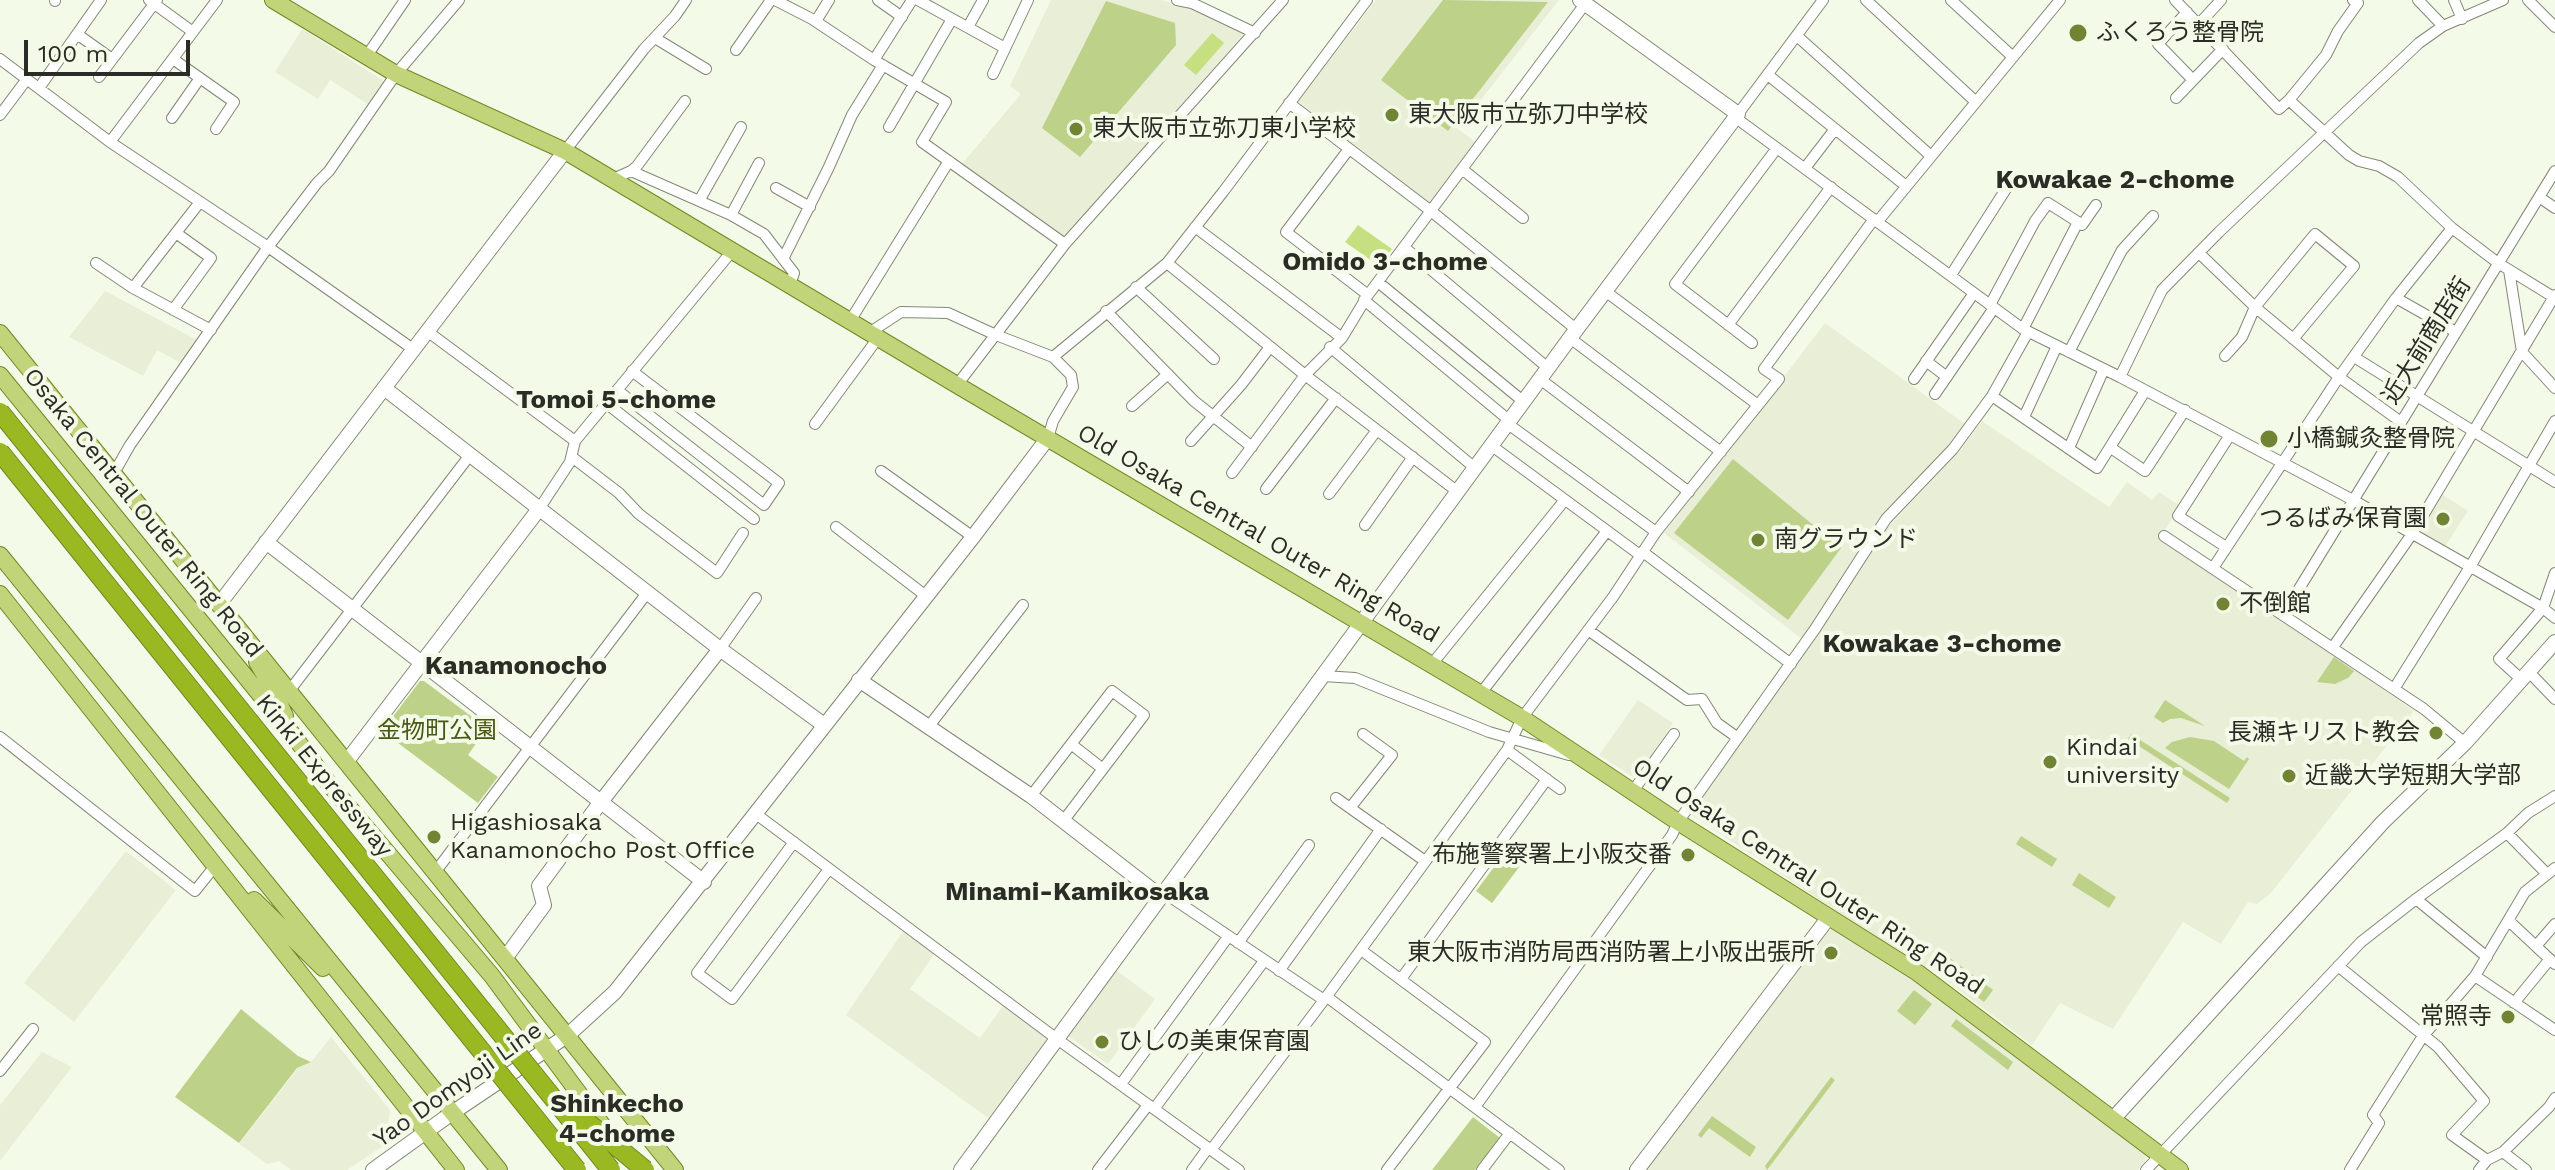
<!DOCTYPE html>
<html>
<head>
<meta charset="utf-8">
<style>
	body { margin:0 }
	#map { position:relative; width:2555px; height:1170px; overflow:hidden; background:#f4fae8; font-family:"Work Sans",sans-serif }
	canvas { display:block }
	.scale { position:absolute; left:24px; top:40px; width:166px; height:36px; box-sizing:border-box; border:4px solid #2a2c25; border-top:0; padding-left:10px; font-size:24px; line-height:28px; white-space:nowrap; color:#2a2c25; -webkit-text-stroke:6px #f4fae8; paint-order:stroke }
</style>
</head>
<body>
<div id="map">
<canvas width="2555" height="1170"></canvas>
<div class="scale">100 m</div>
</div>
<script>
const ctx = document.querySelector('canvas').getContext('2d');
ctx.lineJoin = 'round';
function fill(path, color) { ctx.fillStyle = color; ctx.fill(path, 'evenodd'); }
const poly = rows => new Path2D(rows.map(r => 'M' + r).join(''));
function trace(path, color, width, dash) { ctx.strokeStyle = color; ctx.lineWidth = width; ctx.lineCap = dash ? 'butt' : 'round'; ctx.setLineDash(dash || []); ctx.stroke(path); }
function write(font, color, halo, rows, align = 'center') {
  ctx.font = font + ' "Work Sans","Noto Sans JP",sans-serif'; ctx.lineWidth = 8; ctx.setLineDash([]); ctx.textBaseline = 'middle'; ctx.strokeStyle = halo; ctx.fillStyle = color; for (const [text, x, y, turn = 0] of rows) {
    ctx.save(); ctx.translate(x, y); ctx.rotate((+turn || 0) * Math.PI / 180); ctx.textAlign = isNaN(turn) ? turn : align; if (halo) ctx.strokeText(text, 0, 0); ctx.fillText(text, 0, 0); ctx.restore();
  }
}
const built = poly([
	[1051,0,1160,0,1188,6,1245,32,1069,235,1060,236,961,165,1021,94,1010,86],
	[1376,0,1559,0,1458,129,1477,143,1429,203,1298,101],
	[302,29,384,81,369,105,330,80,318,99,275,72],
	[105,291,197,340,181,363,157,350,143,376,69,337],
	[1825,323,1965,424,1949,447,1880,518,1802,639,1664,533],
	[1982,421,2109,507,2127,482,2152,500,2159,492,2180,506,2161,536,2414,711,2271,893,2257,904,2248,902,2221,944,2183,922,2113,1029,2060,1003,2032,1045,1934,971,1916,963,1690,814,1813,641,1886,529,1959,452],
	[2440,493,2468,511,2444,548,2422,535,2419,527],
	[1638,700,1673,723,1636,779,1599,755],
	[126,851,176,890,74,1022,24,983],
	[1832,927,1911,978,2145,1153,2145,1162,2138,1170,1645,1170],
	[904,930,935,953,910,989,980,1038,1005,1003,1048,1034,1049,1040,991,1120,846,1015],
	[1116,970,1155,999,1108,1064,1068,1036],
	[331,1037,390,1110,386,1144,347,1170,291,1170,279,1161,267,1164,239,1144,298,1068,311,1062],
	[42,1052,72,1067,0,1161,0,1105]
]);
const green = poly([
	[1443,0,1548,2,1448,131,1381,80],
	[1106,1,1175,23,1176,45,1080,157,1042,128],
	[1733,459,1841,548,1788,620,1674,533],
	[2334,657,2354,671,2348,678,2335,684,2317,682],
	[420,681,424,681,487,728,468,755,498,777,478,803,382,731],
	[2165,700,2205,726,2181,718,2170,719,2163,723,2154,717],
	[2131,734,2230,798,2227,803,2128,739],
	[2190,737,2214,741,2244,761,2247,757,2249,759,2229,789,2165,748,2172,742],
	[2021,836,2057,859,2052,867,2016,844],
	[1504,854,1520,866,1492,903,1476,891],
	[2079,873,2116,897,2109,908,2072,885],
	[1946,955,1993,990,1984,1002,1937,967],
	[1914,990,1932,1004,1915,1025,1897,1011],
	[241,1009,298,1056,311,1062,297,1068,239,1143,175,1097],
	[1956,1019,2013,1062,2008,1070,1951,1026],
	[1831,1077,1835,1080,1767,1170,1765,1166],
	[1712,1116,1756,1147,1750,1157,1709,1128,1701,1138,1698,1135],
	[1473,1117,1500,1138,1475,1170,1432,1170]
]);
const water = poly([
	[1212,33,1224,43,1196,75,1184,65],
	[1358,225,1392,249,1379,266,1345,242]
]);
const street = poly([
	[149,0,193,32],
	[217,0,110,142,268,247,413,349],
	[775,0,812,19,874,60],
	[878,0,902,17],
	[912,0,874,60,946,102,922,142,1065,244],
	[918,0,1005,48],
	[1177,0,1192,3,1255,33],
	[1367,0,1223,192,1167,263,1305,375,1458,492],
	[1866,0,1976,102],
	[1951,0,2013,57],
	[2175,0,2279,109,2289,100,2349,155,2359,161,2379,166,2398,177,2452,228,2498,263,2555,298],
	[2418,0,2443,26],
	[2454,0,2462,19],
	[2528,0,2555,27],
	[55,1,55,0],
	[2187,12,2158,44,2193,80],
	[816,21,829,0],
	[2199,24,2221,0],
	[968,27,983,0],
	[77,34,112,59],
	[1797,36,1931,156],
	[655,38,706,69],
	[736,50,771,0],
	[366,57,405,0],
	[0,59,110,142],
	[173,59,234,102,216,129],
	[993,74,1028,0],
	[1768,75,1906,186],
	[99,77,157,0],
	[39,88,101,0],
	[2176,98,2223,49],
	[2289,100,2326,55,2338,31,2358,3,2353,0],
	[1289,103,1431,211,1577,330],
	[1738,114,1823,0],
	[0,115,27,79],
	[172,118,200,78],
	[1736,118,2023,329,2120,377,2353,500,2543,608,2555,618],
	[889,127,952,19],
	[1349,149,1286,232,1368,295],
	[565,151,644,49,675,16,686,0],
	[1805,168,1835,129],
	[1462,169,1523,218],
	[631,171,731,215,764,234,794,273,790,285],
	[613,179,631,171,637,166,685,101],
	[776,188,810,207],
	[2539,197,2555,208],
	[699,201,741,127],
	[731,215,759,163],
	[1878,221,2060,0],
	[1195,227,1342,338],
	[1404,247,1548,368],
	[2199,253,2255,307,2339,377,2401,422],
	[783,259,828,169,852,115,883,65],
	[96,263,133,288,211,330],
	[2509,270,2522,352,2555,388],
	[1951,275,2013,178],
	[1378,282,1524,402],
	[1136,287,1214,359],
	[133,288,200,202],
	[1605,291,1758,405],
	[2396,298,2456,332],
	[1364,300,1510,421],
	[1990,305,2035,221,2048,203,2078,222],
	[173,310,211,258,176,233],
	[1106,311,1194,401,1252,447],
	[850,321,949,161],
	[1728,325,1831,187],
	[2023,329,2078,222,2082,225,2096,205],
	[427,331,575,441],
	[869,333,901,312,948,313,996,335,1053,357,1071,375,1073,387,1053,421,1048,438],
	[1570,338,1721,452],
	[1752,343,1675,284,1777,148],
	[1330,347,1475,468],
	[2069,352,2122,250,2153,216],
	[2225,356,2242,337,2255,307,2315,234,2354,266,2293,339],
	[1053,357,1167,263],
	[2354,357,2555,482],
	[1926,361,1947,377],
	[2120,377,2162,290,2219,232,2419,43,2443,26,2503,0],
	[1540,379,1689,492],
	[1914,379,1974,293],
	[957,385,1065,244,1283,0],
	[617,390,764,505,779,483,632,371],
	[1935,394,1994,308],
	[1992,396,2097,468,2145,391],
	[606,403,754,519],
	[1132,406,1168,374],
	[2024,417,2057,346],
	[815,424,878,338],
	[1508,424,1656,532],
	[1191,441,1241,385,1270,347],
	[1492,446,1640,555],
	[2069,448,2104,369],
	[2111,448,2145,471,2185,410],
	[572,457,619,493,639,514,717,573,743,533],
	[881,471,973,537],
	[114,473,130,445,268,247,317,183,329,171,396,74,459,0],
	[1232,473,1305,375,1342,338,1368,295,1585,4],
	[1266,489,1336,398],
	[1329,494,1377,430],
	[539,509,570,462,575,441,733,250],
	[1365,525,1413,457],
	[836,527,926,596],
	[2164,536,2424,709,2465,743],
	[2226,547,2178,516,2230,435],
	[1643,552,1791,664],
	[2213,568,2339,377,2396,298,2452,228],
	[2283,615,2555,171],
	[1588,630,1687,700,1702,699,1717,723,1738,738],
	[2333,647,2412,534,2555,295],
	[720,649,756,598],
	[1432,664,1564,501],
	[2529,672,2555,699],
	[1323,676,1355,678,1489,732,1569,755],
	[2522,680,2499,659,2543,608,2555,573],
	[2394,689,2470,567,2555,421],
	[290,690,470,455],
	[1481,693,1607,531],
	[929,726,1023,605],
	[0,737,195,891,215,866],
	[1071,744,1103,769],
	[1507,750,1560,789],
	[1633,791,1674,734],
	[1031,796,1112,691,1144,715,1064,820],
	[1336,798,1425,861],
	[1350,808,1392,755,1363,734],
	[756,814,1057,1039,1239,1170],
	[2507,833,2546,873],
	[794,842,697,973,732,999,829,869],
	[436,871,647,593],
	[1163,892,1324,1000],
	[2416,899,2487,957],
	[2509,921,2555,964],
	[1238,943,1309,845],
	[2536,946,2555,924],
	[1361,950,1485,1042,1387,1170],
	[2338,966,2438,1047,2484,1101,2452,1135,2487,1160],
	[1279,971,1381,829],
	[2475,976,2555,1030],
	[1401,979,1547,779],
	[1327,997,1559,1170],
	[2514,1003,2550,959],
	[0,1071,33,1029],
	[1121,1084,1228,937],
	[1475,1107,1672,835,1678,822,1815,629,1886,519,1953,449,1992,396,2028,332],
	[1154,1109,1264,961],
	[1211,1150,1324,1000,1507,750,1522,718,1613,597,1656,532,1779,379,1764,369,1874,219],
	[2503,1152,2526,1170],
	[1098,1170,1148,1105],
	[1192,1170,1208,1148],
	[1482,1170,1510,1133],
	[2146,1170,2361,942,2416,899,2507,833,2528,813,2555,796],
	[2350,1170,2379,1123,2373,1115,2423,1036,2475,976,2525,892,2555,868],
	[2479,1170,2487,1160,2503,1152,2549,1107,2555,1098]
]);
const secondary = poly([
	[384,388,720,649,824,725],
	[266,542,704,882],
	[220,603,565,151],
	[859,680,1031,796,1160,896],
	[347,761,539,509],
	[506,957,544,905,539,886,600,803,720,649],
	[2113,1119,2383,822,2465,743,2555,642],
	[373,1170,452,1113,568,1035,615,992,973,537,1048,438],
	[961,1170,1570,338,1738,114,1580,0],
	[1637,1170,1829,917]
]);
const primary = poly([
	[273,0,396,74,565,151,957,385,1522,718,1678,822,1918,973,2180,1170],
	[0,333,675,1170],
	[0,375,293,735,330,785,492,976,609,1134],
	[0,555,499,1170],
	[0,594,456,1170],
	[257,662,274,691,285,716],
	[254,900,323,968]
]);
const highwayBridge = poly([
	[0,412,611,1170],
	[0,452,577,1170],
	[575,1112,645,1170]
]);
const markers = [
	[2078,33,10,"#718434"],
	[1392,115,8,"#718434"],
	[1076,129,8,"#718434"],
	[2269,439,10,"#718434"],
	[2443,519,8,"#718434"],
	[1758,540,8,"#718434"],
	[2223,604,8,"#718434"],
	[2436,733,8,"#718434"],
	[2050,762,8,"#718434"],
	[2289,776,8,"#718434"],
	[434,837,8,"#718434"],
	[1688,855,8,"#718434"],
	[1831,953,8,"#718434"],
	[2508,1017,8,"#718434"],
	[1102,1042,8,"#718434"]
];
const poiNames = [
	["ふくろう整骨院",2096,33],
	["東大阪市立弥刀中学校",1408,115],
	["東大阪市立弥刀東小学校",1092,129],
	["小橋鍼灸整骨院",2287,439],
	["つるばみ保育園",2427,519,"right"],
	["南グラウンド",1774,540],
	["不倒館",2239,604],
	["長瀬キリスト教会",2420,733,"right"],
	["Kindai",2066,748],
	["university",2066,776],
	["近畿大学短期大学部",2305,776],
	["Higashiosaka",450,823],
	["Kanamonocho Post Office",450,851],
	["布施警察署上小阪交番",1672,855,"right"],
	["東大阪市消防局西消防署上小阪出張所",1815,953,"right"],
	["常照寺",2492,1017,"right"],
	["ひしの美東保育園",1118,1042]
];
const streetNames = [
	["近大前商店街",2427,341,-58],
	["Osaka Central Outer Ring Road",143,513,51],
	["Old Osaka Central Outer Ring Road",1258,534,30],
	["Kinki Expressway",324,776,51],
	["Old Osaka Central Outer Ring Road",1808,877,33],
	["Yao Domyoji Line",458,1085,-35]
];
const parkNames = [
	["金物町公園",437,731]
];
const neighbourhoodNames = [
	["Kowakae 2-chome",2115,180],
	["Omido 3-chome",1385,262],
	["Tomoi 5-chome",616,400],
	["Kowakae 3-chome",1942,644],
	["Kanamonocho",516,666],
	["Minami-Kamikosaka",1077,892],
	["Shinkecho",617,1104],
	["4-chome",617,1134]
];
fill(built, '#e8efd6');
fill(green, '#bdd188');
fill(water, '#c6df80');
trace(street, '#838878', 12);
trace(secondary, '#838878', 16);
trace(primary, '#738723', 18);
trace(street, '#fff', 10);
trace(secondary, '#fff', 14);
trace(primary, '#c2d47a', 16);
trace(highwayBridge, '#738723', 20, []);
trace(highwayBridge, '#9ab822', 18);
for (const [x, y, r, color] of markers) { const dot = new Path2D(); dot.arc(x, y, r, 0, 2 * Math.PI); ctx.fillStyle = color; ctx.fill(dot); trace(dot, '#f4fae8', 3); }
write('24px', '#2a2c25', '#f4fae8', poiNames, 'left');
write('24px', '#2a2c25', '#f4fae8', streetNames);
write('24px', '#495813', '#f4fae8', parkNames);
write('bold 26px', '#2a2c25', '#f4fae8', neighbourhoodNames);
</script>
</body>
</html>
